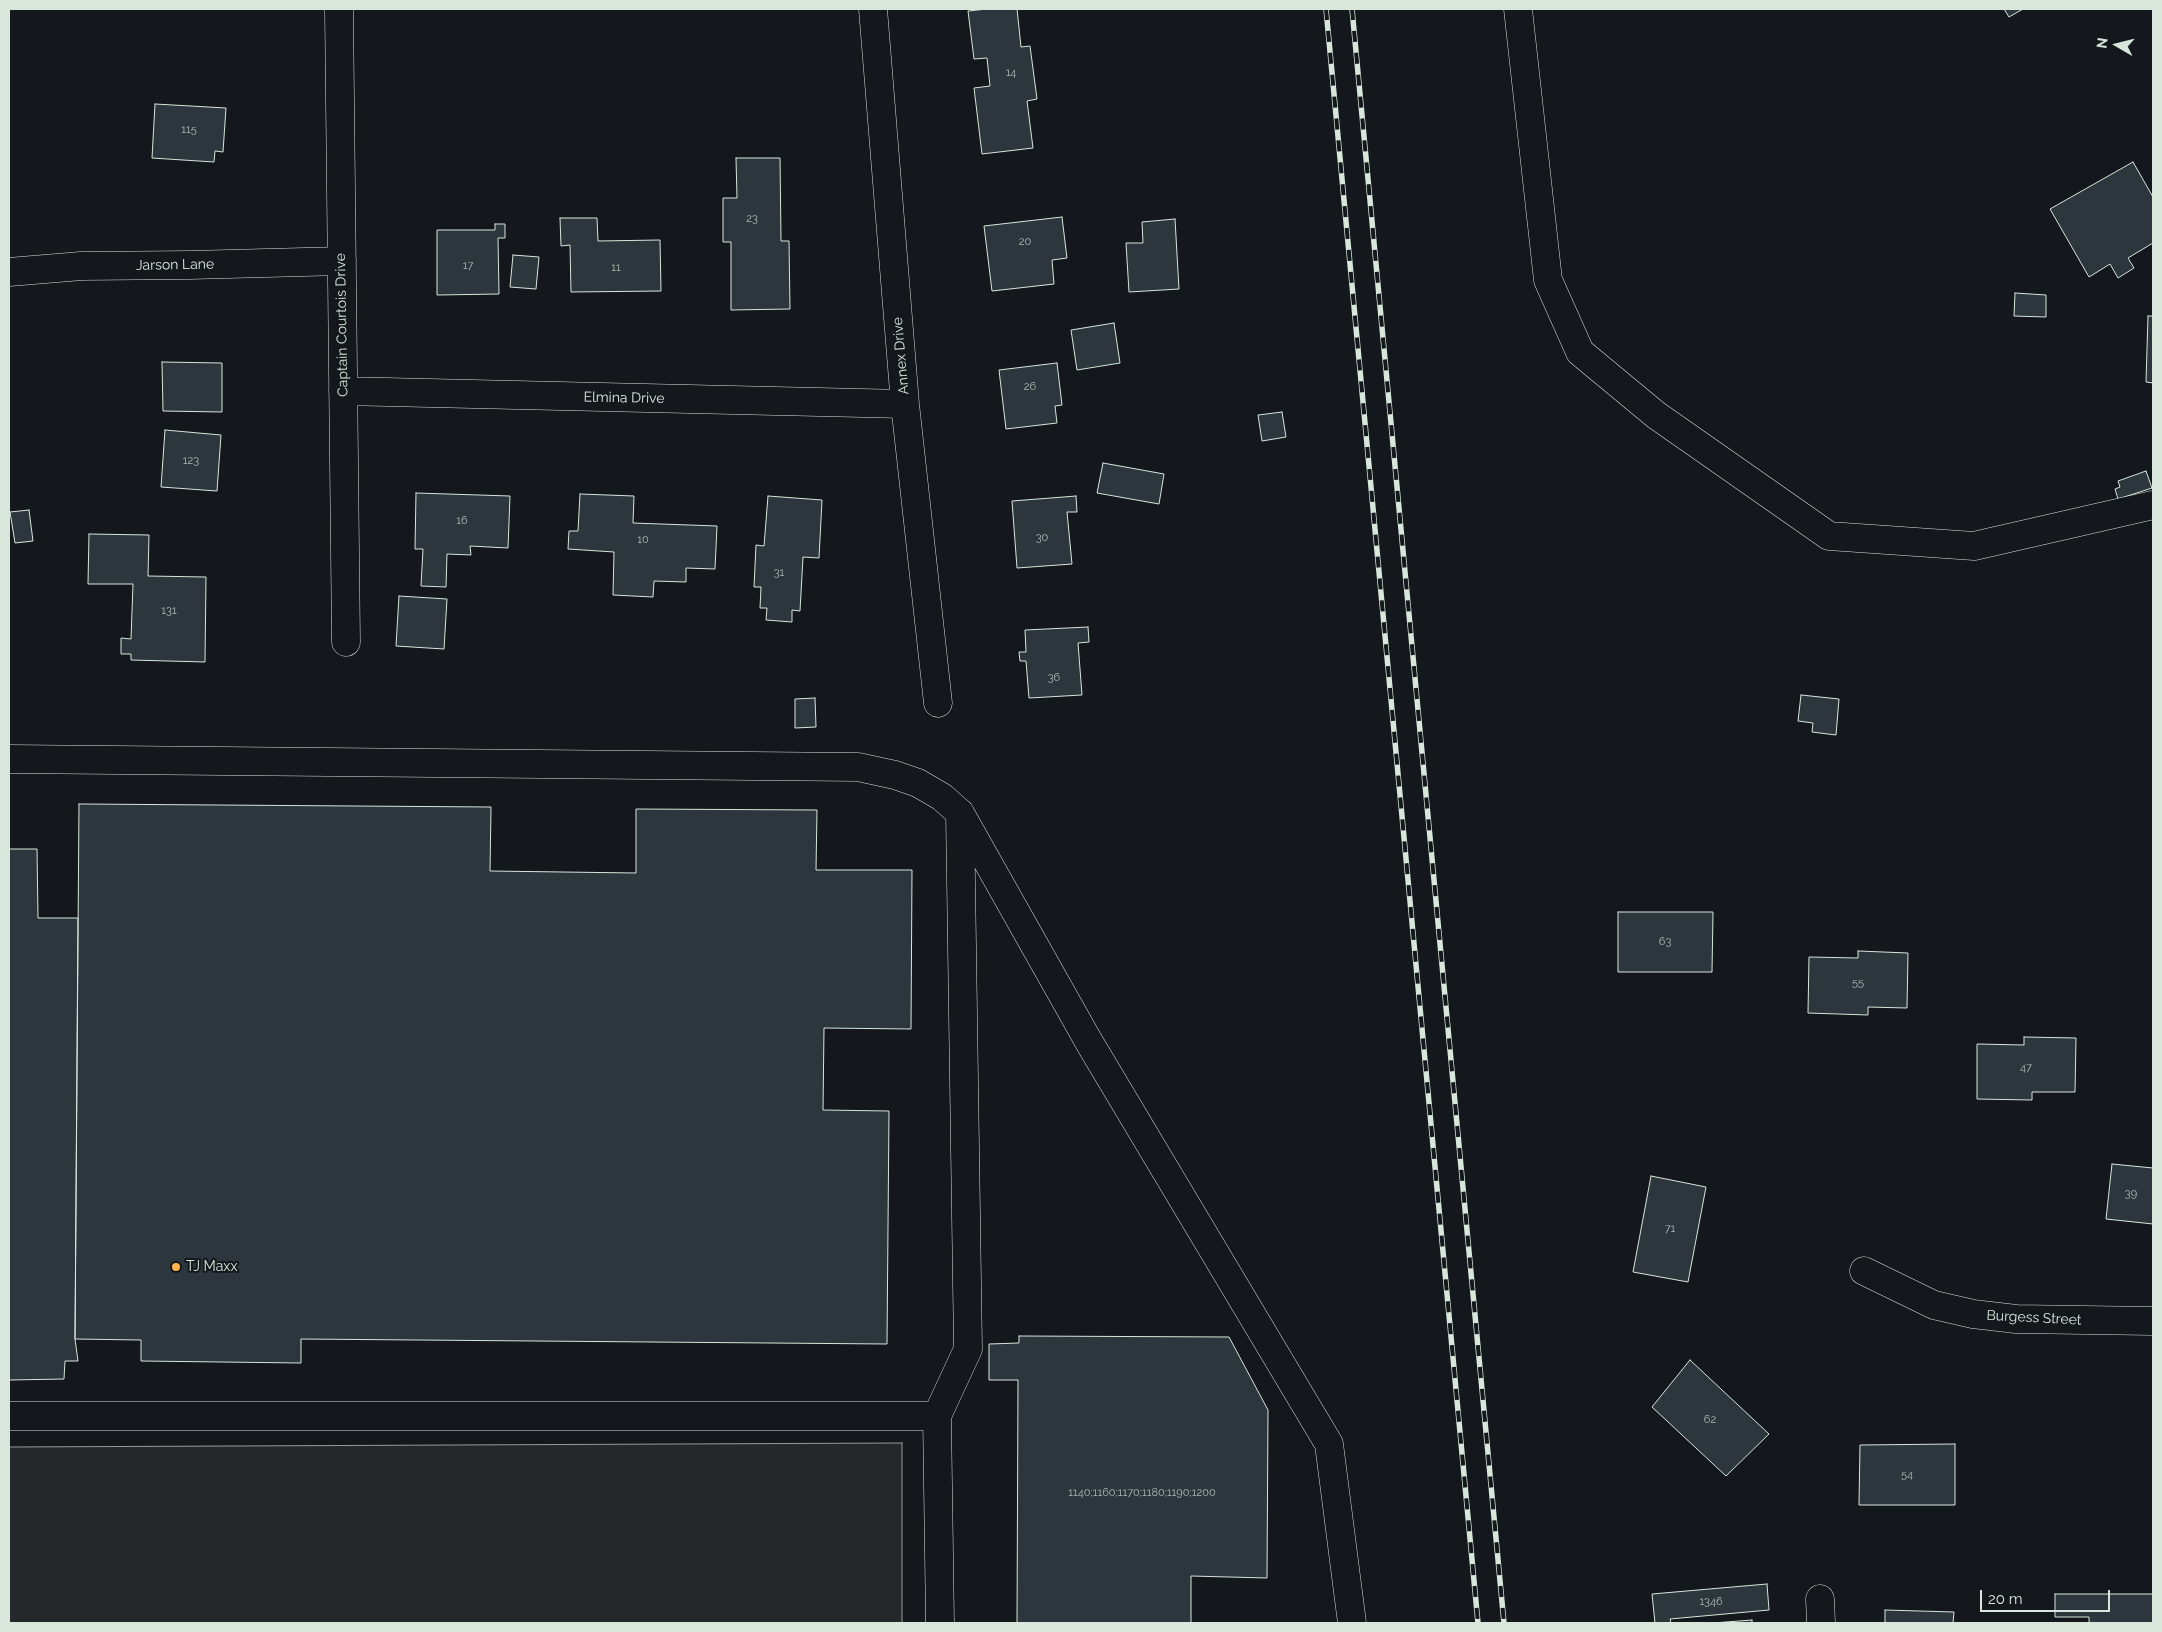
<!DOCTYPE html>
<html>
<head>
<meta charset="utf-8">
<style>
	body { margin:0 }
	#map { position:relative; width:2162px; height:1632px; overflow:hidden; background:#14181c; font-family:Raleway,sans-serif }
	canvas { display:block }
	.frame { position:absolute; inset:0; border:10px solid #d8e6dc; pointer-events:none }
	.north { position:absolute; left:2092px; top:20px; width:50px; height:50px; -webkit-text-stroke:4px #14181c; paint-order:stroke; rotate:278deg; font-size:14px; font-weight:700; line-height:20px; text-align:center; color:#d8e6dc }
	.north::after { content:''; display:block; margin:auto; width:18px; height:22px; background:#d8e6dc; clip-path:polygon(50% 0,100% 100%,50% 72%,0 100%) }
	.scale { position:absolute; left:1980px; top:1590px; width:130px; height:22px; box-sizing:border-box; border:2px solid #d8e6dc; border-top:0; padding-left:6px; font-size:15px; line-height:18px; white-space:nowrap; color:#d8e6dc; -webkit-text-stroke:4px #14181c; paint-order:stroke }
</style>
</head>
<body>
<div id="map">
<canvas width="2162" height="1632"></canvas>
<div class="frame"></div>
<div class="north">N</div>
<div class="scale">20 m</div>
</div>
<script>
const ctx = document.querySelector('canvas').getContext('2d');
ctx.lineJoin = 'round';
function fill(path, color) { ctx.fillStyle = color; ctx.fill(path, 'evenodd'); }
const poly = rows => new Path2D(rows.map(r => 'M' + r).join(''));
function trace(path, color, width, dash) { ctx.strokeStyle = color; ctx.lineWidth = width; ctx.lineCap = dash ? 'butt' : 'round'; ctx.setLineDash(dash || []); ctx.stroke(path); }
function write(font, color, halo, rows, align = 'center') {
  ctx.font = font + ' Raleway,sans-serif'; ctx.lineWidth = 4; ctx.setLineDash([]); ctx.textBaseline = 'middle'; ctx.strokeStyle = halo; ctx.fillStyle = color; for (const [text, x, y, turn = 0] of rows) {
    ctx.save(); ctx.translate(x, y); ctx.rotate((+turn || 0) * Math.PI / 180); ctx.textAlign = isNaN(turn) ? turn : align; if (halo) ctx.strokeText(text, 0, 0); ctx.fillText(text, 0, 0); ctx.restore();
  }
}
const parking = poly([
	[902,1443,902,1623,9,1623,9,1447,902,1443]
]);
const building = poly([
	[987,9,1017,9,1021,47,1030,46,1037,99,1027,101,1033,148,982,154,974,88,990,86,987,58,974,59,968,11,987,9],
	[2004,9,2023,9,2009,17,2004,9],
	[155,104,226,108,223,152,215,151,214,162,152,158,155,104],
	[736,158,780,158,781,241,789,241,790,309,731,310,731,242,723,242,723,198,737,198,736,158],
	[2133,162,2153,197,2153,243,2128,258,2134,268,2118,278,2110,264,2089,277,2050,209,2133,162],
	[1062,217,1067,258,1052,260,1054,284,992,291,984,226,1062,217],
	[560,218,597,218,598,241,660,240,661,291,571,292,570,245,561,246,560,218],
	[1175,219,1179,289,1129,292,1126,243,1143,243,1142,222,1175,219],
	[495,224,505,224,505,238,498,238,499,294,437,295,437,230,495,230,495,224],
	[513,255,539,257,536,289,510,287,513,255],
	[2015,293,2046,295,2046,317,2014,316,2015,293],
	[2148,316,2153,316,2153,383,2146,382,2148,316],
	[1114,323,1120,363,1077,370,1071,330,1114,323],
	[162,362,222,363,222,412,163,411,162,362],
	[1057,363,1062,405,1055,406,1057,423,1006,429,999,370,1057,363],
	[1282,412,1286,437,1262,441,1258,415,1282,412],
	[165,430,221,435,217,491,161,487,165,430],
	[1103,463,1164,474,1159,504,1097,493,1103,463],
	[2146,471,2152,488,2118,499,2115,489,2120,487,2118,481,2146,471],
	[416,493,510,496,508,548,470,546,471,555,447,554,446,587,421,586,423,549,415,549,416,493],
	[580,494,634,496,633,523,717,526,715,569,686,568,686,582,654,581,653,597,613,595,614,552,568,549,569,531,578,531,580,494],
	[768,496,822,500,819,558,803,557,800,611,792,610,792,622,766,620,767,608,760,608,761,587,754,587,756,545,764,546,768,496],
	[1076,496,1077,512,1067,512,1072,564,1017,568,1012,501,1076,496],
	[29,510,33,541,15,543,10,512,29,510],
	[89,534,149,535,148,576,206,577,205,662,131,660,131,654,121,654,121,638,131,639,133,584,88,584,89,534],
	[399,596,447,599,444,649,396,646,399,596],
	[1088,627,1089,642,1078,643,1082,695,1029,698,1026,661,1020,661,1019,652,1026,652,1025,630,1088,627],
	[1801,695,1839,699,1836,735,1812,732,1813,723,1798,721,1801,695],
	[815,698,816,727,795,728,795,699,815,698],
	[79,804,491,807,490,871,636,873,636,809,817,810,816,870,912,870,911,1029,824,1028,823,1110,889,1111,887,1344,301,1339,301,1363,141,1361,141,1340,75,1339,79,804],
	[9,849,37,849,38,918,78,918,75,1339,78,1361,65,1361,64,1379,9,1380,9,849],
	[1618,912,1713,912,1712,972,1618,972,1618,912],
	[1858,951,1908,953,1907,1008,1868,1007,1868,1015,1808,1013,1809,957,1858,958,1858,951],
	[2024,1037,2076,1038,2075,1092,2032,1092,2032,1100,1977,1099,1977,1044,2024,1045,2024,1037],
	[2112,1164,2153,1168,2153,1224,2106,1219,2112,1164],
	[1651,1176,1706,1187,1688,1282,1633,1272,1651,1176],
	[1019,1336,1229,1337,1268,1410,1267,1578,1191,1576,1191,1623,1017,1623,1018,1380,989,1380,989,1344,1019,1343,1019,1336],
	[1690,1360,1769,1434,1726,1476,1652,1407,1690,1360],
	[1955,1444,1955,1505,1859,1505,1860,1445,1955,1444],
	[1767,1584,1769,1610,1670,1619,1671,1623,1655,1623,1652,1594,1767,1584],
	[2055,1594,2153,1594,2153,1623,2089,1623,2089,1617,2055,1617,2055,1594],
	[1885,1610,1954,1612,1953,1623,1885,1623,1885,1610],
	[1752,1620,1752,1623,1713,1623,1752,1620]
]);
const minor = poly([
	[339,9,346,642],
	[873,9,905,404,938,703],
	[1518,9,1548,280,1580,352,1656,415,1829,536,1974,546,2153,505],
	[9,272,81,266,190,265,342,261],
	[343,391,905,404],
	[9,759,858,767,895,775,918,783,942,797,960,813],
	[1864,1271,1934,1305,1973,1314,2016,1319,2153,1321],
	[9,1416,937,1416,940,1623],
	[937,1416,968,1349,960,813,1089,1042,1329,1444,1352,1623],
	[1820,1599,1821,1623]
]);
const rail = poly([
	[1326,9,1478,1623],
	[1352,9,1504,1623]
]);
const markers = [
	[176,1267,5,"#ffb74d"]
];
const numberNames = [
	["14",1011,73],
	["115",189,130],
	["23",752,219],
	["20",1025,242],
	["17",468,266],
	["11",616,268],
	["26",1030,387],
	["123",191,461],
	["16",462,521],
	["30",1042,538],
	["10",643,540],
	["31",779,573],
	["131",169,611],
	["36",1054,678],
	["63",1665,942],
	["55",1858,983],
	["47",2026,1068],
	["39",2131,1194],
	["71",1670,1229],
	["62",1710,1420],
	["54",1907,1475],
	["1140;1160;1170;1180;1190;1200",1142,1493],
	["1346",1711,1602]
];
const streetNames = [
	["Jarson Lane",175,265,-1],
	["Captain Courtois Drive",342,325,-91],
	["Annex Drive",901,356,-95],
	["Elmina Drive",624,398,1],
	["Burgess Street",2034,1318,3]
];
const poiNames = [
	["TJ Maxx",186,1267]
];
fill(parking, '#24282b');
trace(parking, '#939e99', 1);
fill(building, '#2c363c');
trace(building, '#d8e6dc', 1);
trace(minor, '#d8e6dc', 29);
trace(minor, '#14181c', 28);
trace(rail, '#d8e6dc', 5.5);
trace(rail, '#14181c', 4, [11]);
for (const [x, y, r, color] of markers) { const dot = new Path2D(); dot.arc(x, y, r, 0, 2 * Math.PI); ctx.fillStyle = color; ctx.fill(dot); trace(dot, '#14181c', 2); }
write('11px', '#adbab4', null, numberNames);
write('14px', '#d8e6dc', '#14181c', streetNames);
write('14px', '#d8e6dc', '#14181c', poiNames, 'left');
</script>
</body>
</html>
